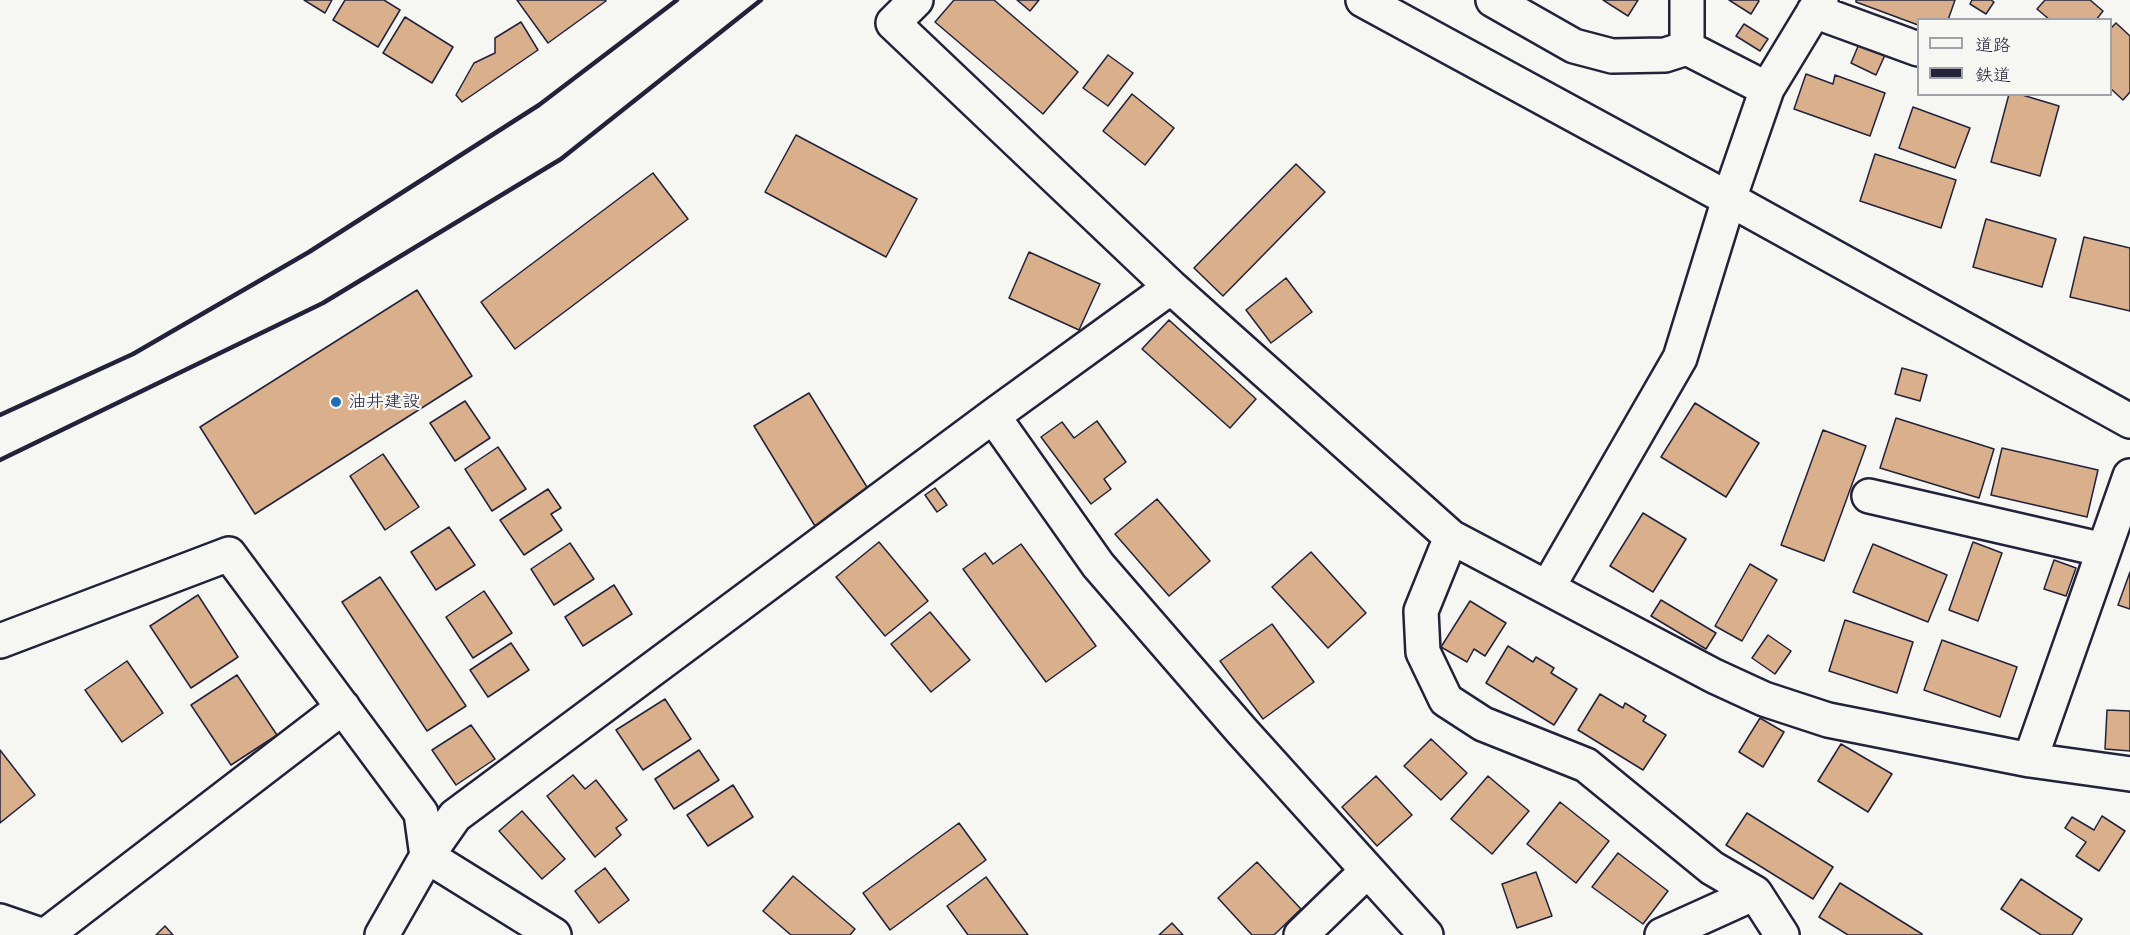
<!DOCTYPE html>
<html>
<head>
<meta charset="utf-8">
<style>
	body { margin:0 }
	#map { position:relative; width:2130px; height:935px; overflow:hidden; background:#f6f6f2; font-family:"Shantell Sans","Klee One",sans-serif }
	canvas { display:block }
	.legend { position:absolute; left:1917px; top:18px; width:195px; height:78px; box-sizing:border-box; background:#f6f6f2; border:2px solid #a1a1a9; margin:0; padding:8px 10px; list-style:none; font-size:18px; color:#22223b }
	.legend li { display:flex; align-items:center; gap:12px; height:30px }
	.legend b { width:30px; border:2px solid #a1a1a9 }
</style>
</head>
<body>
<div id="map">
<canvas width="2130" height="935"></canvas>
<ul class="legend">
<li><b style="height:8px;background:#f6f6f2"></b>道路</li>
<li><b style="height:8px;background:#22223b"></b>鉄道</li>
</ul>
</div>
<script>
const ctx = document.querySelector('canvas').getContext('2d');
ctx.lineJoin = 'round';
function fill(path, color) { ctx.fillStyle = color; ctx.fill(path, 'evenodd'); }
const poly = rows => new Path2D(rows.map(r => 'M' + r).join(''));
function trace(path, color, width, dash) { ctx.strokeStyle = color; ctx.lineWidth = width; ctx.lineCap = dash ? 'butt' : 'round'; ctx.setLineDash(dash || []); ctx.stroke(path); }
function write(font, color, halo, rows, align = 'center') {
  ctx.font = font + ' "Shantell Sans","Klee One",sans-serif'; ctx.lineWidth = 4.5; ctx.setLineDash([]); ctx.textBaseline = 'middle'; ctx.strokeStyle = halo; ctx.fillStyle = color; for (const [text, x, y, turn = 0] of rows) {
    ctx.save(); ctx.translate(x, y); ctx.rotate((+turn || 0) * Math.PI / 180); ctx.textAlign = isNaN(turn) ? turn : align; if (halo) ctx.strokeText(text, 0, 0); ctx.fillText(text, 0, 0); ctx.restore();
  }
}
const building = poly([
	[304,0,332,0,325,13,304,0],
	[345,0,384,0,400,10,378,47,333,20,345,0],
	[517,0,605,0,606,1,548,43,517,0],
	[954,0,994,0,1078,72,1043,114,935,22,954,0],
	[1017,0,1039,0,1030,11,1017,0],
	[1603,0,1638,0,1628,16,1603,0],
	[1729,0,1758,0,1759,1,1751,14,1729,0],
	[1856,0,1955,0,1948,20,1918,20,1918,25,1856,2,1856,0],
	[1972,0,1991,0,1994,2,1986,14,1970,4,1972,0],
	[2045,0,2090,0,2103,11,2096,20,2050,20,2037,9,2045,0],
	[405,17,453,47,432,83,383,53,405,17],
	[521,22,538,50,462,102,456,95,474,63,495,53,495,38,521,22],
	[2116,23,2130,36,2130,92,2123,100,2110,88,2110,29,2116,23],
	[1744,24,1768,39,1760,51,1736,36,1744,24],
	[1859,44,1885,55,1876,75,1851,63,1859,44],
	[1108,55,1133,73,1108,106,1083,88,1108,55],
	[1806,74,1833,84,1835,75,1885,93,1870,136,1794,109,1806,74],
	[1132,94,1174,128,1145,165,1103,131,1132,94],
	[2009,94,2019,94,2059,106,2040,176,1991,162,2009,94],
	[1913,107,1970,128,1955,168,1899,148,1913,107],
	[796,135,917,199,886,257,765,192,796,135],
	[1875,154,1956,180,1941,228,1860,201,1875,154],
	[1296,164,1325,192,1223,296,1194,268,1296,164],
	[653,173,688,219,515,349,481,302,653,173],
	[1986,219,2056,239,2042,287,1973,267,1986,219],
	[2084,237,2130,248,2130,311,2070,297,2084,237],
	[1029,252,1100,284,1079,330,1009,298,1029,252],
	[1286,278,1312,312,1271,343,1246,310,1286,278],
	[417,290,472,376,255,514,200,427,417,290],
	[1169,320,1256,399,1230,428,1142,349,1169,320],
	[1902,368,1927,375,1920,401,1895,394,1902,368],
	[809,393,870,492,815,526,754,426,809,393],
	[465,401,490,438,455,461,430,423,465,401],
	[1695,403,1759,443,1726,497,1661,457,1695,403],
	[1896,418,1994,449,1979,498,1880,468,1896,418],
	[1097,421,1126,462,1104,479,1111,489,1091,504,1041,437,1062,422,1074,438,1097,421],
	[1823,430,1866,446,1824,561,1781,545,1823,430],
	[498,447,526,489,492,511,465,469,498,447],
	[2002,448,2098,470,2087,517,1991,495,2002,448],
	[383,454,419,507,385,530,350,476,383,454],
	[935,488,947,505,937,512,925,495,935,488],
	[548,489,561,508,551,514,562,530,524,555,500,520,548,489],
	[1157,499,1210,561,1169,596,1115,534,1157,499],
	[1643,513,1686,539,1653,592,1610,566,1643,513],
	[449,527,475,565,436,590,411,552,449,527],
	[879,542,928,601,885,636,836,577,879,542],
	[1973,542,2002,553,1978,621,1949,610,1973,542],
	[570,543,594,579,554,605,531,569,570,543],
	[1021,544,1096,646,1046,682,963,569,985,553,993,564,1021,544],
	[1873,544,1947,575,1928,622,1853,592,1873,544],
	[1311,552,1366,613,1328,648,1272,587,1311,552],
	[2054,560,2076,568,2066,596,2044,589,2054,560],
	[1750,564,1777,580,1742,641,1715,626,1750,564],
	[2130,572,2130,609,2118,605,2130,572],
	[380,577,466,706,427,731,342,602,380,577],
	[614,585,632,614,583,646,565,617,614,585],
	[484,591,512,633,473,658,446,617,484,591],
	[198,595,238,657,191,688,150,626,198,595],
	[1661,600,1716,633,1706,649,1651,616,1661,600],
	[1470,601,1506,623,1485,656,1474,649,1467,662,1441,647,1470,601],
	[930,612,970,660,931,692,891,644,930,612],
	[1845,620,1913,642,1897,693,1829,671,1845,620],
	[1272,624,1314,682,1263,719,1220,661,1272,624],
	[1768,635,1791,651,1775,674,1752,658,1768,635],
	[1942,640,2017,667,2000,717,1924,690,1942,640],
	[511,643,529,670,488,697,470,670,511,643],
	[1508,646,1533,662,1536,657,1554,668,1551,673,1577,689,1554,725,1486,683,1508,646],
	[127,661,163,713,122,742,85,690,127,661],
	[237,675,277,735,231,765,191,705,237,675],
	[1600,694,1623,708,1625,703,1646,716,1643,721,1666,735,1643,770,1578,730,1600,694],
	[665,699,691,739,643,770,616,730,665,699],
	[2107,710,2130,711,2130,751,2105,749,2107,710],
	[1760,718,1784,732,1763,767,1739,752,1760,718],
	[471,725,495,759,456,785,432,750,471,725],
	[1431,739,1467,773,1441,800,1404,766,1431,739],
	[1841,744,1892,774,1868,812,1818,781,1841,744],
	[0,750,35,795,0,823,0,750],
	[699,750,719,780,674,809,655,779,699,750],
	[573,775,585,789,596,780,627,820,616,828,621,835,595,857,547,796,573,775],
	[1376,776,1412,815,1377,846,1342,807,1376,776],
	[1488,776,1529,811,1492,854,1451,819,1488,776],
	[733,785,753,817,708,846,687,815,733,785],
	[1560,802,1609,841,1576,883,1527,844,1560,802],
	[522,811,565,859,542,879,499,831,522,811],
	[1747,813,1833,867,1813,899,1726,845,1747,813],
	[2102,816,2125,831,2099,871,2076,856,2086,842,2065,828,2072,817,2094,830,2102,816],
	[959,823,986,860,890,930,863,893,959,823],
	[1618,853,1668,891,1643,924,1592,887,1618,853],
	[1257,862,1301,909,1274,935,1252,935,1218,898,1257,862],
	[605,868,629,900,599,923,575,891,605,868],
	[1536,872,1552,916,1517,928,1502,884,1536,872],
	[793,876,855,929,850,935,791,935,763,911,793,876],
	[986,877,1028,935,968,935,947,906,986,877],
	[2021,879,2082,919,2072,935,2041,935,2001,909,2021,879],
	[1840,883,1922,934,1922,935,1848,935,1819,917,1840,883],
	[1172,923,1183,935,1159,935,1172,923],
	[165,926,173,935,156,935,165,926]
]);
const minor = poly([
	[916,0,893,23,1171,287,1451,537,1714,676,1764,699,1828,720,2030,760,2130,774],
	[1363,0,1729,199,2130,421],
	[1493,0,1574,46,1612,56,1665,55,1687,48,1767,89],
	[1687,0,1687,48],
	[1814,11,1918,49],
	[993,416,1098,565,1241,730,1426,935],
	[1869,496,2104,550],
	[1451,537,1421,611,1423,652,1446,700,1483,724,1586,765,1712,868,1755,893,1782,935],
	[1548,587,1680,358,1729,199,1767,89,1821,0],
	[0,641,229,554,421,813,427,856,554,935],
	[2030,760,2130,476],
	[0,921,41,935],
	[46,935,343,707],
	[382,935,427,856,455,816,993,416,1171,287],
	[1301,935,1367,871],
	[1662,935,1755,893]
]);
const rail = poly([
	[0,415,133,354,309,252,539,105,677,0],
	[0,460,323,303,561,159,761,0]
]);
const markers = [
	[336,402,6,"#1f6fb2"]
];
const poiNames = [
	["油井建設",348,402]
];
fill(building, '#daaf8b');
trace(building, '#22223b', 1.5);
trace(minor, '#22223b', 38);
trace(minor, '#f6f6f2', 33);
trace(rail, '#22223b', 4.5);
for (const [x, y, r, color] of markers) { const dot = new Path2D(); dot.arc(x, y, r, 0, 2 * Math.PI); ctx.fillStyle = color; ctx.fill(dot); trace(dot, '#f6f6f2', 2); }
write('18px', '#22223b', '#f6f6f2', poiNames, 'left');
</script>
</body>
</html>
